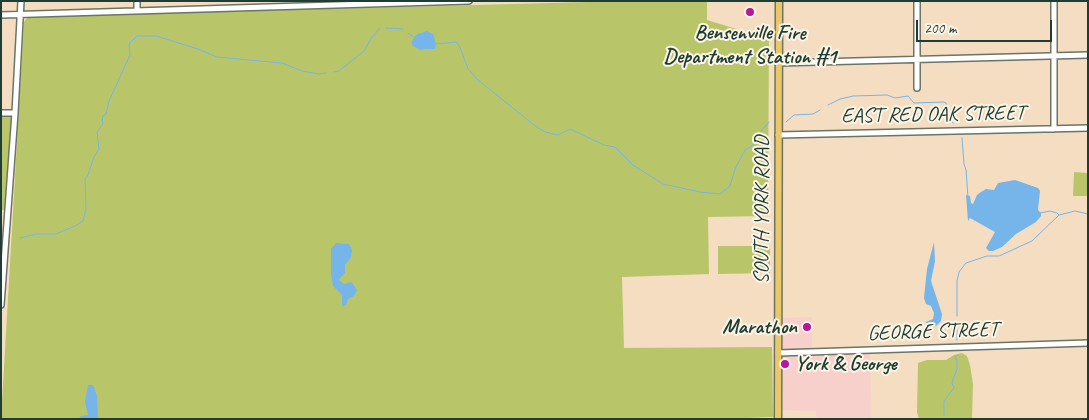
<!DOCTYPE html>
<html>
<head>
<meta charset="utf-8">
<style>
	body { margin:0 }
	#map { position:relative; width:1089px; height:420px; overflow:hidden; background:#f5ddc1; font-family:Caveat,sans-serif }
	canvas { display:block }
	.frame { position:absolute; inset:0; border:2px solid #1f3d34; pointer-events:none }
	.scale { position:absolute; left:916px; top:20px; width:136px; height:22px; box-sizing:border-box; border:2px solid #1f3d34; border-top:0; padding-left:6px; font-size:15px; line-height:18px; white-space:nowrap; color:#1f3d34; -webkit-text-stroke:4px #fcf5e5; paint-order:stroke }
</style>
</head>
<body>
<div id="map">
<canvas width="1089" height="420"></canvas>
<div class="frame"></div>
<div class="scale">200 m</div>
</div>
<script>
const ctx = document.querySelector('canvas').getContext('2d');
ctx.lineJoin = 'round';
function fill(path, color) { ctx.fillStyle = color; ctx.fill(path, 'evenodd'); }
const poly = rows => new Path2D(rows.map(r => 'M' + r).join(''));
function trace(path, color, width, dash) { ctx.strokeStyle = color; ctx.lineWidth = width; ctx.lineCap = dash ? 'butt' : 'round'; ctx.setLineDash(dash || []); ctx.stroke(path); }
function write(font, color, halo, rows, align = 'center') {
  ctx.font = font + ' Caveat,sans-serif'; ctx.lineWidth = 4; ctx.setLineDash([]); ctx.textBaseline = 'middle'; ctx.strokeStyle = halo; ctx.fillStyle = color; for (const [text, x, y, turn = 0] of rows) {
    ctx.save(); ctx.translate(x, y); ctx.rotate((+turn || 0) * Math.PI / 180); ctx.textAlign = isNaN(turn) ? turn : align; if (halo) ctx.strokeText(text, 0, 0); ctx.fillText(text, 0, 0); ctx.restore();
  }
}
const built = poly([
	[812,317,812,351,779,352,779,318],
	[870,351,871,419,817,419,816,411,779,410,779,354]
]);
const green = poly([
	[625,1,707,1,707,20,769,39,768,216,708,217,709,274,622,277,624,348,772,347,773,417,721,419,1,419,24,22,28,17],
	[14,114,7,210,1,210,1,115],
	[1074,172,1088,173,1088,196,1073,196],
	[718,246,770,246,770,273,718,274],
	[962,353,967,356,970,365,973,384,972,418,919,419,917,412,918,363,927,360,946,360,954,355]
]);
const water = poly([
	[427,31,433,34,436,44,435,49,424,49,420,50,412,45,412,41,417,34],
	[1015,180,1038,188,1040,191,1038,210,1041,213,1041,216,1036,222,1016,234,1002,247,993,251,989,251,986,248,995,232,970,218,968,221,966,195,970,196,971,203,973,204,977,195,981,192,986,189,994,190,998,183],
	[934,242,935,261,931,281,942,314,941,321,936,326,931,327,926,324,926,322,933,319,934,313,931,306,926,304,924,298,927,269],
	[336,243,349,244,352,250,351,257,345,265,345,273,340,278,339,280,344,284,351,282,353,284,357,290,354,296,348,299,346,305,344,306,342,306,342,295,333,286,331,274,331,249],
	[88,385,93,385,97,396,98,419,78,419,81,416,88,415,85,402]
]);
const stream = poly([
	[386,28,403,29],
	[408,33,414,37],
	[436,44,456,42,460,47,468,69,478,80,534,125,545,132,558,135,570,129,604,145,615,147,633,165,663,184,700,192,720,194,730,186,735,169,745,150,752,146,762,130,769,122],
	[334,72,339,71,364,51,372,37,380,28],
	[828,105,840,99,853,96,887,95,895,98,908,96,914,103,944,102,946,103,948,117,953,123],
	[786,122,794,115,813,114,820,110],
	[962,138,964,164,966,170,968,197],
	[1040,213,1050,211,1057,213,1059,215,1075,211,1088,214],
	[20,238,36,234,56,234,75,226,83,221,86,209,85,179,88,175,94,157,99,149,97,132,103,124,102,121,103,116,106,114,109,101,130,55,129,44,137,36,156,36,198,49,217,57,282,63,302,71,319,74,326,73],
	[957,316,957,281,959,272,966,263,987,256,999,256,1032,241,1059,215],
	[957,330,957,340],
	[944,416,944,401,954,388,952,383,957,369,957,361,955,357,958,355]
]);
const minor = poly([
	[137,1,137,11],
	[917,1,917,88],
	[1054,1,1054,129],
	[1,15,469,1],
	[778,63,1088,55],
	[1,113,15,113],
	[778,135,1088,128],
	[1,305,15,113,21,1],
	[778,353,1088,343]
]);
const major = poly([
	[778,419,779,1]
]);
const markers = [
	[750,12,5,"#b5179e"],
	[807,327,5,"#b5179e"],
	[785,364,5,"#b5179e"]
];
const poiNames = [
	["Bensenville Fire",750,33],
	["Department Station #1",750,57],
	["Marathon",797,327,"right"],
	["York & George",795,364,"left"]
];
const streetNames = [
	["EAST RED OAK STREET",933,115,-1],
	["SOUTH YORK ROAD",762,210,-90],
	["GEORGE STREET",933,332,-2]
];
fill(built, '#f7d0cb');
fill(green, '#b8c669');
fill(water, '#75b5e9');
trace(stream, '#75b5e9', 1);
trace(minor, '#6a7565', 8);
trace(major, '#6a7565', 9);
trace(minor, '#fff', 5);
trace(major, '#eac769', 6);
for (const [x, y, r, color] of markers) { const dot = new Path2D(); dot.arc(x, y, r, 0, 2 * Math.PI); ctx.fillStyle = color; ctx.fill(dot); trace(dot, '#fcf5e5', 2); }
write('bold 21px', '#1f3d34', '#fcf5e5', poiNames);
write('21px', '#1f3d34', '#fcf5e5', streetNames);
</script>
</body>
</html>
